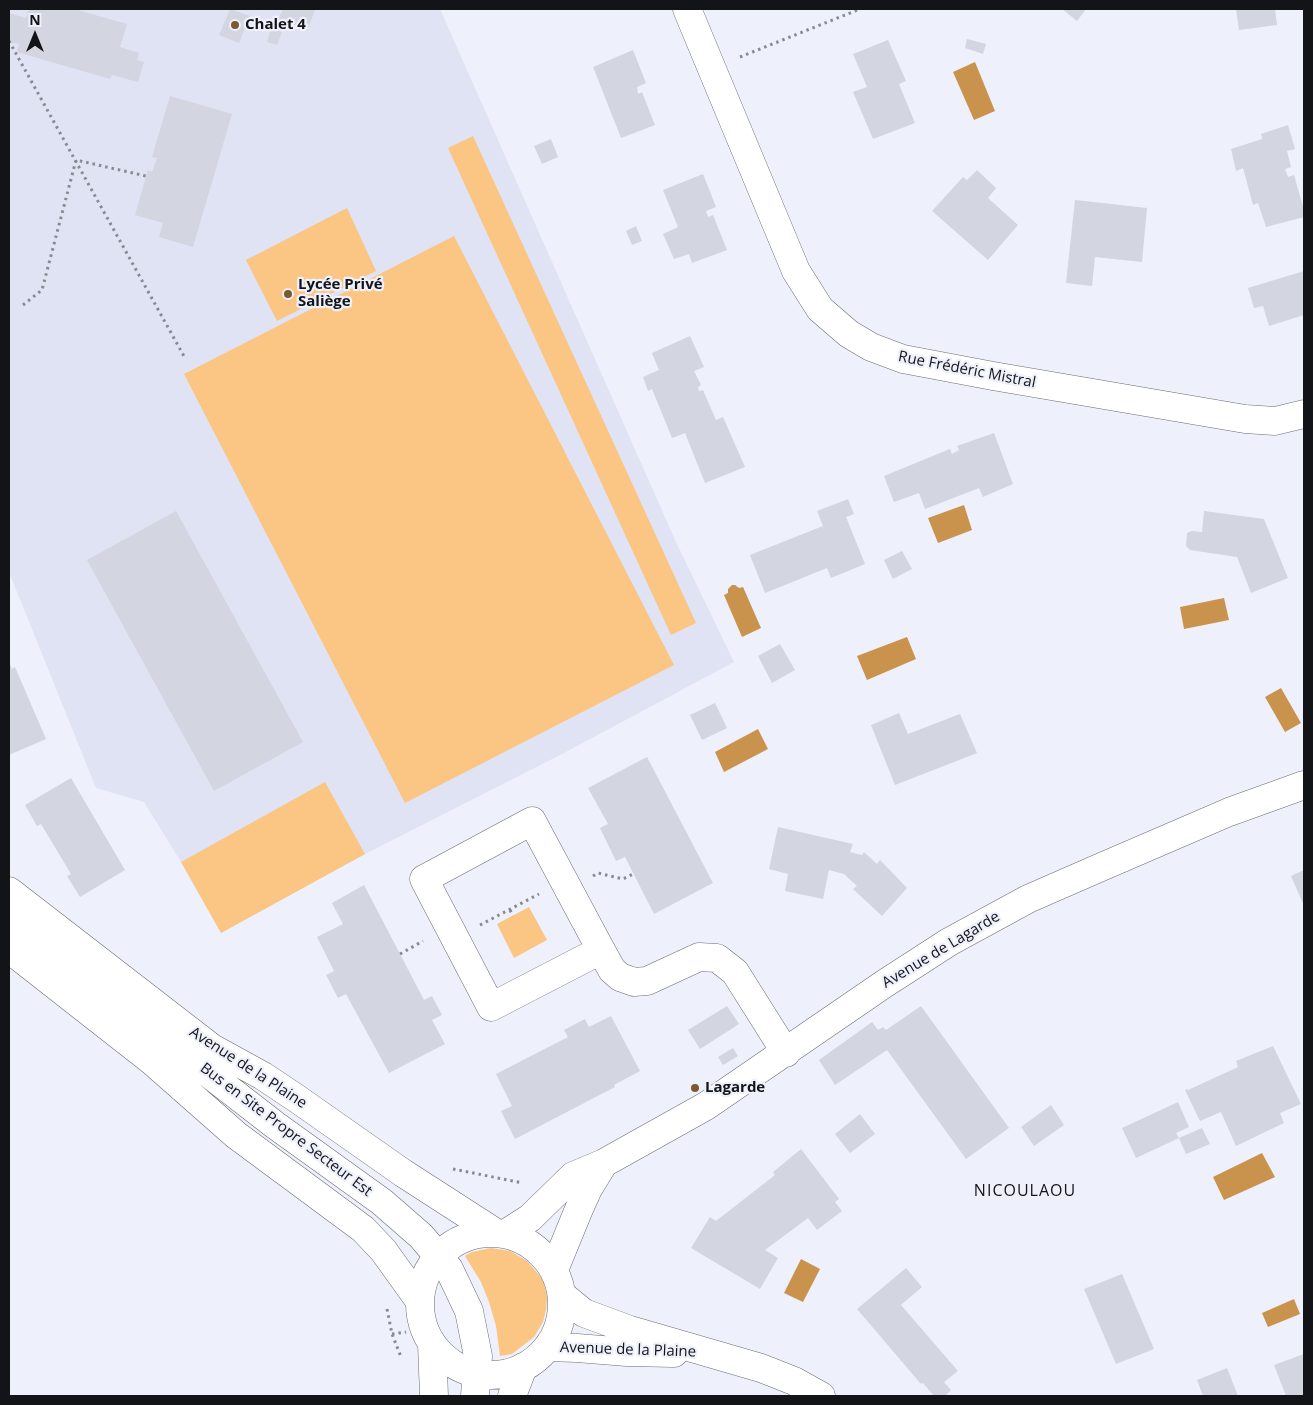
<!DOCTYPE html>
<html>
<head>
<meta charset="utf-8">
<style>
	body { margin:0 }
	#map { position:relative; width:1313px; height:1405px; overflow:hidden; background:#eef0fb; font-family:"Open Sans",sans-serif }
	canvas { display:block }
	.frame { position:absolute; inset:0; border:10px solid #131418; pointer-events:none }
	.north { position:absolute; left:10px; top:10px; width:50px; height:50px; -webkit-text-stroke:4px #eef0fb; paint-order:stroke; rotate:0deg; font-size:14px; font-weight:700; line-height:20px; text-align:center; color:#131418 }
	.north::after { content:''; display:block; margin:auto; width:18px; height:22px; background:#131418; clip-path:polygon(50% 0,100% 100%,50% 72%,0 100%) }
</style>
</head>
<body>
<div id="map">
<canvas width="1313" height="1405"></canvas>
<div class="frame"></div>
<div class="north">N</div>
</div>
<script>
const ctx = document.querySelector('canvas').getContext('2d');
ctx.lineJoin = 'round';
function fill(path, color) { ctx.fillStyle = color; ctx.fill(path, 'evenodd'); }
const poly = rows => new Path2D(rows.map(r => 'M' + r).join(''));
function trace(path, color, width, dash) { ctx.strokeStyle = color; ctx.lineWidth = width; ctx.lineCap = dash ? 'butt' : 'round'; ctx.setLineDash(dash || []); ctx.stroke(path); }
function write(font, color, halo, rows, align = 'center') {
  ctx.font = font + ' "Open Sans",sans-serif'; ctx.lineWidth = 4.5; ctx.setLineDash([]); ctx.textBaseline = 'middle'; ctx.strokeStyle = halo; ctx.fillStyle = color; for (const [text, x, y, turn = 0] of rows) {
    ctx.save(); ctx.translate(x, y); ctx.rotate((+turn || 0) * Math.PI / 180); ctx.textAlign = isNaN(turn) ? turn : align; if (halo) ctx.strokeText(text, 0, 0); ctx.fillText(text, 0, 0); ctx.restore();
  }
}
const built = poly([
	[9,9,440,9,676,542,734,662,564,753,365,854,221,933,181,862,144,802,96,788,9,572]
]);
const green = poly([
	[473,136,696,623,671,635,448,148],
	[347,208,376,271,277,321,246,260],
	[454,236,674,665,405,803,184,374],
	[325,782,365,854,221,933,181,862],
	[529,907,547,940,514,958,497,924],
	[491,1248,510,1251,527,1261,540,1276,544,1283,547,1297,546,1310,543,1322,534,1337,512,1354,500,1356,496,1326,489,1302,481,1282,465,1256,472,1252]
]);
const water = poly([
	[975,62,995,111,974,120,953,72],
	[964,505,972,530,938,543,928,518],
	[732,585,735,585,739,588,743,587,761,628,742,637,724,595,728,593,728,589],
	[1224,598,1229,620,1184,629,1180,607],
	[907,637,916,659,867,680,857,656],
	[1281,688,1301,723,1285,732,1265,697],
	[758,729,768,749,724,772,715,752],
	[1262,1153,1275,1177,1224,1200,1213,1177],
	[801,1259,820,1269,803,1302,784,1293],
	[1294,1299,1300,1314,1268,1327,1262,1313]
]);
const building = poly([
	[29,9,74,9,127,24,120,47,139,53,137,60,144,62,138,82,112,75,110,79,17,52,19,44,9,42,9,13,26,18],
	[230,9,250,16,239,43,219,35],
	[283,9,315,10,307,31,278,20],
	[1062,9,1086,9,1077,21],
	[1236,9,1275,9,1277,25,1239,30],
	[271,28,282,32,277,45,267,42],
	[967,39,986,44,983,54,965,48],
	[888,40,906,81,899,84,915,123,873,139,853,92,867,87,853,54],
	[633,50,646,83,637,87,638,94,642,92,655,125,621,138,593,67],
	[170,96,232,114,193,247,159,237,163,223,135,215,148,170,152,172,157,158,152,157],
	[1288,125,1295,149,1287,151,1291,167,1285,169,1288,177,1294,175,1304,210,1304,217,1266,227,1258,203,1253,205,1243,168,1236,171,1231,149,1262,139,1261,134],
	[551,139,558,157,542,164,534,146],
	[977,170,996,188,988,198,1018,225,988,260,932,211,963,177,967,180],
	[703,174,716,207,706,211,708,217,713,215,727,250,692,263,689,254,674,259,663,234,678,227,663,190],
	[1075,200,1147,208,1142,262,1095,257,1092,286,1066,283],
	[636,226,642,241,632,245,626,231],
	[1304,271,1304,315,1269,326,1263,306,1254,308,1248,288],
	[690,336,704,367,694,371,701,385,698,387,699,391,703,390,716,420,723,417,745,467,705,483,685,433,672,438,652,389,648,391,643,377,659,370,652,353],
	[994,433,1013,484,983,497,979,488,925,509,919,493,894,502,884,476,950,449,952,454,959,450,957,446],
	[848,499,854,514,846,517,865,564,831,578,827,568,765,593,750,555,823,526,817,511],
	[176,511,303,742,214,791,87,560],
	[1204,511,1264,519,1288,578,1251,593,1237,557,1190,550,1186,546,1187,533,1192,531,1202,532],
	[902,551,912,569,893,579,884,560],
	[780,644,795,670,772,683,758,656],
	[9,661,12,669,15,667,46,739,9,755],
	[715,703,727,728,702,740,690,715],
	[899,713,908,734,960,714,977,753,895,785,871,725],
	[647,757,713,883,654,914,625,857,616,861,600,828,608,824,588,788],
	[71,778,125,870,80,897,67,876,71,874,41,824,37,826,25,805],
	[778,827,853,844,850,852,862,855,864,852,877,864,880,860,907,888,882,916,853,889,857,886,844,874,829,870,823,899,785,891,788,874,769,869],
	[1304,870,1304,906,1291,876],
	[364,885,424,1000,432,996,442,1015,432,1020,445,1044,389,1073,346,994,338,998,326,975,334,971,317,937,343,924,332,903],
	[727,1006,739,1024,700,1049,688,1030],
	[921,1006,1009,1128,966,1159,887,1050,835,1085,819,1060,872,1022,878,1030,883,1027,886,1030],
	[611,1016,640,1071,614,1085,615,1087,515,1139,501,1111,512,1106,496,1074,568,1037,564,1030,585,1019,589,1027],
	[1273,1046,1301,1104,1280,1113,1284,1123,1236,1146,1221,1112,1200,1121,1185,1090,1188,1089,1188,1090,1238,1067,1236,1061],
	[733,1048,738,1056,723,1065,718,1057],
	[1178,1102,1189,1127,1176,1133,1179,1138,1136,1158,1122,1128],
	[1051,1105,1064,1125,1034,1146,1021,1127],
	[860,1114,875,1134,850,1153,835,1134],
	[1202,1128,1210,1144,1186,1154,1179,1138],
	[801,1149,839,1199,835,1202,842,1211,817,1230,808,1218,765,1250,778,1258,760,1289,691,1248,710,1217,716,1221,775,1175,773,1172],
	[906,1268,922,1287,901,1305,958,1371,944,1382,951,1390,945,1396,934,1396,923,1383,921,1384,857,1309],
	[1122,1274,1154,1349,1116,1364,1084,1289],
	[1304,1354,1304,1396,1286,1396,1274,1365],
	[1227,1368,1238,1396,1203,1396,1197,1380]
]);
const path = poly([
	[9,41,185,358],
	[740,57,860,9],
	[23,305,42,290,76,160,146,176],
	[593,876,598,873,623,879,633,874],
	[510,910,513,916],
	[480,925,539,894],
	[400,954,423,941],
	[453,1169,523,1183],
	[387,1309,392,1334,401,1357],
	[392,1334,406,1332]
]);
const minor = poly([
	[687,9,796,271,820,309,849,334,871,347,903,359,993,376,1245,419,1275,421,1304,414],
	[532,821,601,950,491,1007,424,879,532,821],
	[9,891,212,1048,263,1076,296,1098,403,1173,496,1233],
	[9,919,275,1125,382,1202,421,1236,449,1269,469,1311,478,1356,475,1396],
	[9,949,152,1061,236,1135,363,1229,383,1250,419,1300],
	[601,950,612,970,620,977,634,982,647,981,699,957,717,958,735,972,786,1053],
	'420 1304a71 71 0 1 1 142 0a71 71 0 1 1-142 0Z',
	[505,1234,530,1218,573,1176,604,1163,706,1106,884,984,949,942,1028,899,1099,868,1229,812,1304,785],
	[554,1270,579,1209,588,1189,604,1163],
	[562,1295,584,1313,630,1330,761,1368,794,1381,821,1396],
	[432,1344,434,1396],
	[548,1347,577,1348,627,1352,674,1353],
	[512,1396,523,1367]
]);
const markers = [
	[235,25,5,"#7b5a31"],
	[288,294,5,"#7b5a31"],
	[695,1088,5,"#7b5a31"]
];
const poiNames = [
	["Chalet 4",245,25],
	["Lycée Privé",298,285],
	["Saliège",298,302],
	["Lagarde",705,1088]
];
const streetNames = [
	["Rue Frédéric Mistral",967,370,11],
	["Avenue de Lagarde",941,950,-31],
	["Avenue de la Plaine",248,1068,33],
	["Bus en Site Propre Secteur Est",286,1130,37],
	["Avenue de la Plaine",628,1350,2]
];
const neighbourhoodNames = [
	["NICOULAOU",1025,1191]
];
fill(built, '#e0e3f4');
fill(green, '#fbc584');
fill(water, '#c9934d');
fill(building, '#d3d5e0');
trace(minor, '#6a6c75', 29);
trace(path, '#888991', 3, [2.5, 4]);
trace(minor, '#fff', 28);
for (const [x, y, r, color] of markers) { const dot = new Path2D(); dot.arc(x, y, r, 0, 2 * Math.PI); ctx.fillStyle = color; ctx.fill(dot); trace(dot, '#eef0fb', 2); }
write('bold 15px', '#131418', '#eef0fb', poiNames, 'left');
write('15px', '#131418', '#eef0fb', streetNames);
ctx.letterSpacing = '1px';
write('16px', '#131418', '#eef0fb', neighbourhoodNames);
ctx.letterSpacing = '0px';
</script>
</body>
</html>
